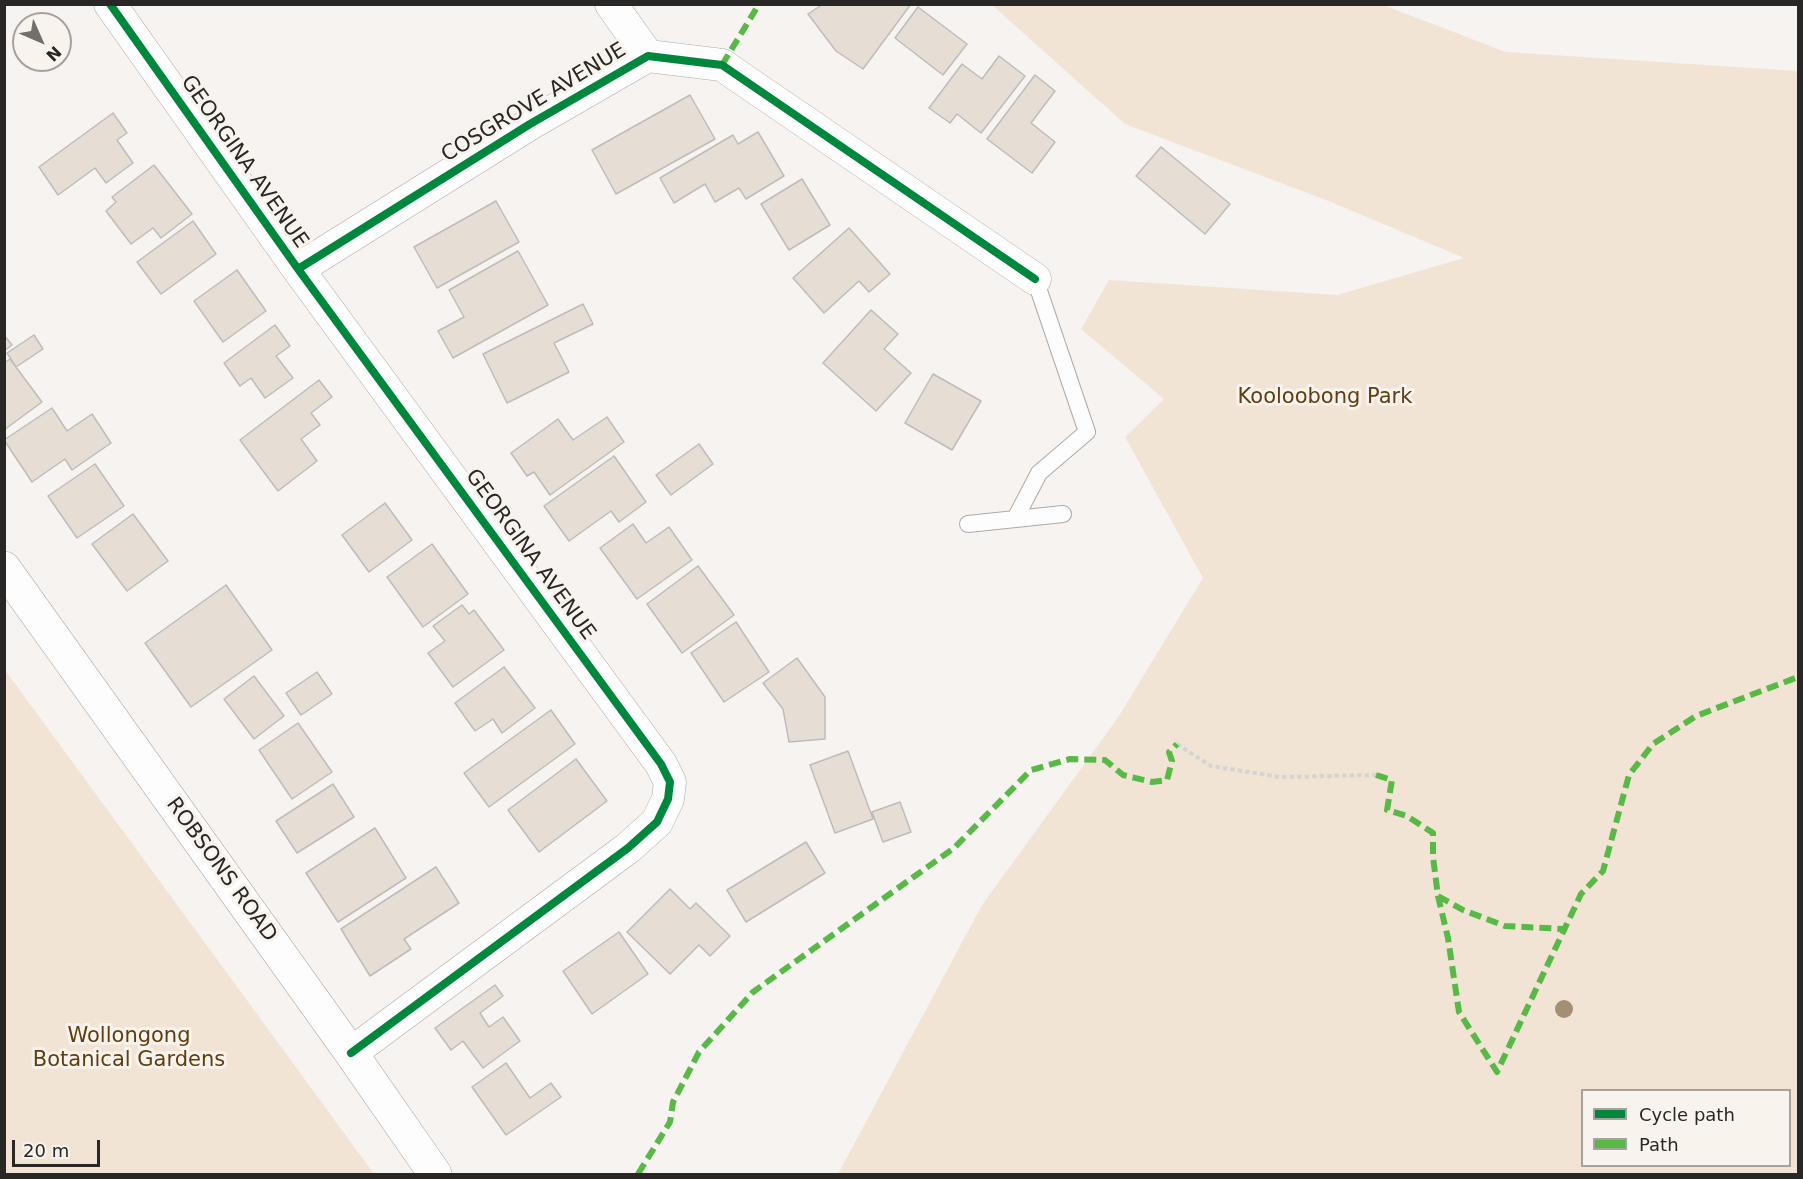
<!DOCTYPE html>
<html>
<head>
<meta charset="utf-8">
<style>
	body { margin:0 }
	#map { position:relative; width:1803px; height:1179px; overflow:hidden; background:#f6f3f1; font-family:"DejaVu Sans",sans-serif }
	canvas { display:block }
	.frame { position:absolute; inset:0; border:6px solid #292725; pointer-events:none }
	.legend { position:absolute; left:1581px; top:1089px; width:210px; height:78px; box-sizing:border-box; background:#f9f3ee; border:2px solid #a6a19e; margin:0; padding:8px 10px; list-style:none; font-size:18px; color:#292725 }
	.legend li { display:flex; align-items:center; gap:12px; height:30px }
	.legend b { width:30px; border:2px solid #a6a19e }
	.north { position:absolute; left:12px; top:12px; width:60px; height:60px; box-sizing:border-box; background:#f9f3ee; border:2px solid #a6a19e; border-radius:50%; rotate:135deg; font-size:16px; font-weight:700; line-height:24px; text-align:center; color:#292725 }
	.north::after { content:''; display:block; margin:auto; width:21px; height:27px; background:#716e6c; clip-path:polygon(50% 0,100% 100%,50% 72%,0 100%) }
	.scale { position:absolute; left:12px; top:1140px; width:88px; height:27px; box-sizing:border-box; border:3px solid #292725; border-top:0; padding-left:8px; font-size:18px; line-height:21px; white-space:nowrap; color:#292725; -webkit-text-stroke:4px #f9f3ee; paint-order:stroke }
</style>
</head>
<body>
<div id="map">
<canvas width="1803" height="1179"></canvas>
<div class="frame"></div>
<ul class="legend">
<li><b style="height:8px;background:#00873e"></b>Cycle path</li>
<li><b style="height:8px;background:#58b947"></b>Path</li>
</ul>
<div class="north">N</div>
<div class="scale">20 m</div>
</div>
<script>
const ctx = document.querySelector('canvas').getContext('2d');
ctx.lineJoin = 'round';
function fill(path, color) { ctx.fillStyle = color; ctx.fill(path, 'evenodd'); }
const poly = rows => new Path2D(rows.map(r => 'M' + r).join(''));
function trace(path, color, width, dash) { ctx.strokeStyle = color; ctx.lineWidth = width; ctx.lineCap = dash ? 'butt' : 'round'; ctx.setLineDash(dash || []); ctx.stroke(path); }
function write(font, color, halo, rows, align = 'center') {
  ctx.font = font + ' "DejaVu Sans",sans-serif'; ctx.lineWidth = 6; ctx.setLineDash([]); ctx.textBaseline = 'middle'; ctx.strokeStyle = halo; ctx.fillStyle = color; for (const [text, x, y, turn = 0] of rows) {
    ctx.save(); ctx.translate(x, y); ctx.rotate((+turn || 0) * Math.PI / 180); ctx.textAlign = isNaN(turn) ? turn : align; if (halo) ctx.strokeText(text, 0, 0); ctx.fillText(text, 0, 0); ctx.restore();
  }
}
const green = poly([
	[992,5,1383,5,1506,52,1798,71,1798,1174,838,1174,982,905,1117,719,1203,578,1125,437,1164,399,1081,329,1109,280,1337,295,1464,258,1331,202,1125,124],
	[1582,1090,1790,1090,1790,1166,1582,1166],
	[5,670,268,1029,374,1174,5,1174]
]);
const building = poly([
	[823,4,911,4,863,69,836,51,808,14,823,4],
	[918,7,967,44,943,75,895,38,918,7],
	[999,56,1025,76,981,133,957,114,950,123,929,108,962,64,982,79,999,56],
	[1035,75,1055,91,1031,123,1055,142,1032,173,987,139,1035,75],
	[690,95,715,139,616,194,592,150,690,95],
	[113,113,127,133,117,140,133,163,106,183,95,168,58,195,39,167,113,113],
	[758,132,784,176,746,199,739,188,715,202,705,184,674,203,660,178,733,135,738,144,758,132],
	[1161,147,1230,204,1205,234,1136,176,1161,147],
	[154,165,192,214,161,238,153,228,131,244,106,211,116,202,112,197,154,165],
	[802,179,830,225,789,250,761,204,802,179],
	[496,201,519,242,437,288,414,247,496,201],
	[193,221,216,254,161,294,137,262,193,221],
	[849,228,890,274,869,292,859,281,824,313,793,278,849,228],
	[518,251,548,305,453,358,438,331,464,317,449,290,518,251],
	[237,270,266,311,223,342,194,301,237,270],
	[583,304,593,324,554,343,569,372,507,403,483,354,583,304],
	[871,310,898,334,884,349,911,373,876,411,823,363,871,310],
	[275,325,290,346,276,356,293,378,265,398,251,378,240,386,224,363,275,325],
	[4,335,12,345,4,351,4,335],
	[34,335,43,349,16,367,7,353,34,335],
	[10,359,42,402,4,430,4,363,10,359],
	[933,374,981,401,952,450,905,423,933,374],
	[319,380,332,397,311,413,320,425,301,439,317,461,278,491,240,440,319,380],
	[52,408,67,431,92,414,111,443,72,470,65,459,32,482,4,440,52,408],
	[607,417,624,442,550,495,534,472,527,476,511,453,558,419,573,440,607,417],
	[699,444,713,464,671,495,656,475,699,444],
	[614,456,646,502,619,522,611,511,569,541,544,506,614,456],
	[95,464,124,506,77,538,48,496,95,464],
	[385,503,412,540,369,572,342,535,385,503],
	[133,514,168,561,127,591,92,544,133,514],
	[633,524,646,543,669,527,692,560,637,599,600,548,633,524],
	[432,544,468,594,423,627,387,577,432,544],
	[698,566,734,615,682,653,647,604,698,566],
	[226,585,272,650,191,707,145,643,226,585],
	[462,605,469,614,474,610,504,650,453,687,428,653,445,641,433,626,462,605],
	[736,622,769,672,724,702,691,653,736,622],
	[797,658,825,697,825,739,789,742,783,709,763,683,797,658],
	[504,667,535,708,502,733,493,719,475,731,455,703,504,667],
	[317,672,332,694,301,715,286,693,317,672],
	[254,676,284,716,254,739,224,699,254,676],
	[551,710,575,744,489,807,464,773,551,710],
	[298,723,332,772,292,799,259,750,298,723],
	[848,751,873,819,835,833,810,765,848,751],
	[576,759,607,801,539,852,508,810,576,759],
	[333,784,354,817,297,853,276,821,333,784],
	[900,802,911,832,883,842,872,812,900,802],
	[375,828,406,878,338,922,306,873,375,828],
	[806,842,825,873,746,922,727,890,806,842],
	[436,867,459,903,404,939,411,949,370,976,341,929,436,867],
	[670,889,690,909,696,903,730,936,710,956,699,945,670,974,627,932,670,889],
	[619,932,648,974,592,1014,563,971,619,932],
	[495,985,503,996,480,1013,489,1027,503,1017,520,1041,483,1068,463,1041,451,1050,435,1028,495,985],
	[506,1063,530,1098,551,1083,561,1097,506,1135,472,1087,506,1063]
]);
const path = poly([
	[1177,744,1211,766,1280,777,1376,775]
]);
const service = poly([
	[1015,519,1039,473,1087,432,1035,279],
	[968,524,1063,514]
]);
const minor = poly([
	[110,4,298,269,661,764,670,782,668,799,657,822,628,848,351,1053],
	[611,4,648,56],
	[298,269,530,124,648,56,722,65,1035,279]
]);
const secondary = poly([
	[4,568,351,1053,435,1174]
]);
const quiet = poly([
	[722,65,756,9],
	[1376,775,1392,780,1387,810,1407,816,1433,833,1433,857,1438,896,1448,938,1459,1012,1497,1072,1581,894,1603,871,1629,775,1653,744,1696,716,1798,677],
	[1438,896,1463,910,1505,926,1564,929],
	[638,1174,670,1122,673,1102,699,1052,753,992,954,848,1031,770,1070,759,1105,760,1123,775,1152,782,1167,780,1172,761,1169,752,1177,744]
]);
const cycleway = poly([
	[110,4,298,269,661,764,670,782,668,799,657,822,628,848,351,1053],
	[298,269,530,124,648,56,722,65,1035,279]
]);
const trees = [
	[1564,1009]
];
const streetNames = [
	["COSGROVE AVENUE",534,103,-31],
	["GEORGINA AVENUE",244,162,55],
	["GEORGINA AVENUE",530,555,54],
	["ROBSONS ROAD",221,870,54]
];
const parkNames = [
	["Kooloobong Park",1325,398],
	["Wollongong",129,1037],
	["Botanical Gardens",129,1061]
];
fill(green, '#f2e4d5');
fill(building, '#e6ded5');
trace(building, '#bebcba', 1.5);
trace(service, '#adaaa8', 18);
trace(minor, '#adaaa8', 33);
trace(secondary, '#adaaa8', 34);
trace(path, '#d5d4d3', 4, [4.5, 3]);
trace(service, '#fefdfd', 16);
trace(minor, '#fefdfd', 32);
trace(secondary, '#fefdfd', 33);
trace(quiet, '#58b947', 6, [12, 6]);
trace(cycleway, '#00873e', 8);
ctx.fillStyle = '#a48f75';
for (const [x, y] of trees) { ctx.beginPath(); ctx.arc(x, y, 9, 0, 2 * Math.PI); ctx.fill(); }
write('21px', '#292725', '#f9f3ee', streetNames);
write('21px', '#613d0f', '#f9f3ee', parkNames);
</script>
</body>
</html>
